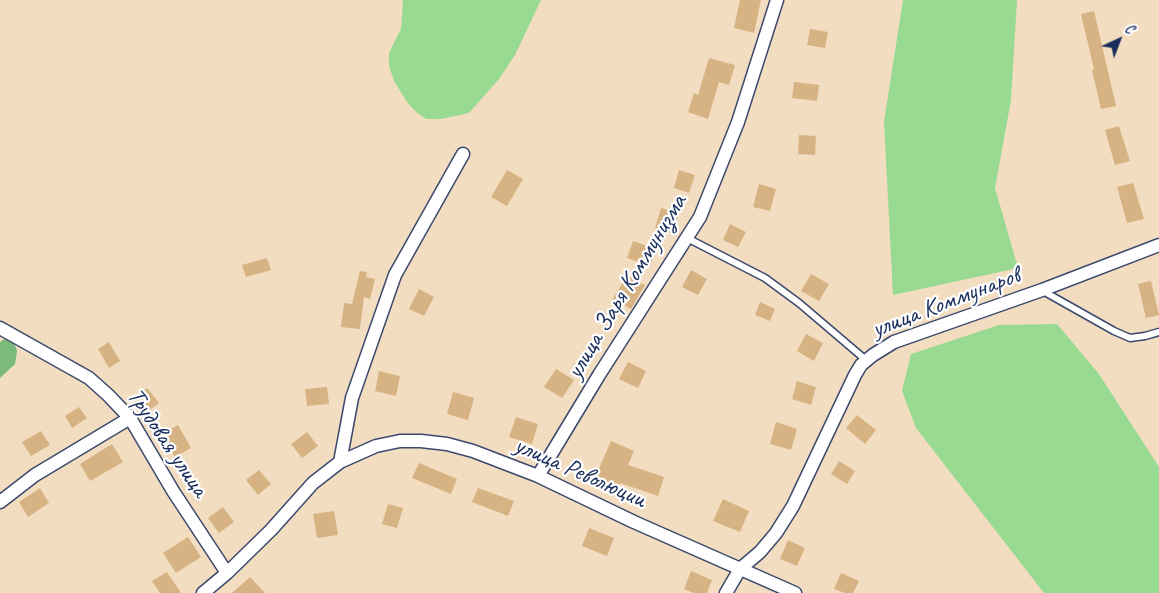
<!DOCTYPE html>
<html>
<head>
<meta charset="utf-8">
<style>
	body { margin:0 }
	#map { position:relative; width:1159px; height:593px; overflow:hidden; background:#f2ddc0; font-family:Caveat,sans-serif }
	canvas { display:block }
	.north { position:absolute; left:1094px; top:15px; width:50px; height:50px; -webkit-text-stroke:4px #fff; paint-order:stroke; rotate:43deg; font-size:14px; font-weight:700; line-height:20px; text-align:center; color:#1b2f5e }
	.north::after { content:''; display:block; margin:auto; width:18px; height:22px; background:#1b2f5e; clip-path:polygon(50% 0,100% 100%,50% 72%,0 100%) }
</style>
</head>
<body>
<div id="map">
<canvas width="1159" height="593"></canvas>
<div class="north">С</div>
</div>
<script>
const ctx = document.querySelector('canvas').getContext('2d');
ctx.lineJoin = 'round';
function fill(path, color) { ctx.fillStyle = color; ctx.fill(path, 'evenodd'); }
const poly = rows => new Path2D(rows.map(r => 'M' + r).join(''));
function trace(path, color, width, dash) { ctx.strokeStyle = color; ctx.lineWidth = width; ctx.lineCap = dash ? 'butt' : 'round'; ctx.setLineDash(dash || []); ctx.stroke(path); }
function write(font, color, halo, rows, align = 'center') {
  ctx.font = font + ' Caveat,sans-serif'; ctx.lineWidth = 4.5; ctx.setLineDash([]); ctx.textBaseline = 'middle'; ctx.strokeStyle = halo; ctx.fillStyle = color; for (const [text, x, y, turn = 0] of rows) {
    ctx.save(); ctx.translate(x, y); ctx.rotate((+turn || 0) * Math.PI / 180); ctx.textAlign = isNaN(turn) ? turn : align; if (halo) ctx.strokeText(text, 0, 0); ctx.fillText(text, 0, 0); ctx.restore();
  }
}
const green = poly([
	[403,0,541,0,515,55,499,79,469,113,441,119,426,119,416,112,407,102,394,81,389,66,389,53,401,29],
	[903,0,1017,0,1011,100,995,188,1018,268,893,295,884,122],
	[1057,324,1099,374,1159,467,1159,593,1044,593,916,428,902,391,911,354,999,325]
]);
const forest = poly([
	[6,338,15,345,17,351,15,364,0,378,0,342]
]);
const building = poly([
	[740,0,761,0,754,33,734,28],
	[1094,11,1116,106,1101,109,1092,70,1094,69,1081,14],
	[810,29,828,32,825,48,807,45],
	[709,58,735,65,729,85,719,82,708,119,688,112,694,93,698,95],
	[794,82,819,85,817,101,792,98],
	[1119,126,1130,161,1115,165,1105,130],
	[799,135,816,136,815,155,798,154],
	[507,170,523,179,507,206,491,197],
	[679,170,695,175,689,193,674,188],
	[1133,183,1144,219,1127,223,1117,187],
	[759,184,776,189,770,211,753,207],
	[661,208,679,213,673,234,655,228],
	[730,224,746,232,738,247,723,240],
	[633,241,656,249,650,266,627,258],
	[267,258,271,270,246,277,242,265],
	[691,270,707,279,698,295,682,287],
	[360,271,367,272,366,277,375,279,370,299,364,297,360,329,341,327,344,303,352,304],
	[811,274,829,284,819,301,801,291],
	[627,275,645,285,631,309,613,299],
	[1151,281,1159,315,1146,318,1138,284],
	[419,289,434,297,424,316,409,309],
	[760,302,775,309,770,321,755,315],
	[806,334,823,343,814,361,797,351],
	[109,342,120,361,109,368,98,349],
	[628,362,646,371,638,388,619,379],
	[556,369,574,380,562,398,544,387],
	[379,371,400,376,396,396,375,391],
	[797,381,816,387,811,405,792,399],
	[327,387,329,404,307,406,305,389],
	[147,388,159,403,144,414,132,399],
	[453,392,474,398,468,420,447,414],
	[79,407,87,418,72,428,65,416],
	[857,415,876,430,865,444,846,428],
	[516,417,538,424,532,444,509,437],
	[776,422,797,429,791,450,770,444],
	[178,425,191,448,175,457,162,434],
	[41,431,50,445,31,456,22,442],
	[307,432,318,446,302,458,291,444],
	[611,441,634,451,628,465,664,477,658,496,620,483,618,488,595,478],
	[112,444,123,462,90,481,80,464],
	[839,461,855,471,847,484,831,474],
	[419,463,457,479,451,494,412,478],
	[259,470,271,484,258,495,246,480],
	[40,488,49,503,28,517,19,502],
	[478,488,514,501,508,516,472,502],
	[723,499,749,511,740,532,713,521],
	[388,504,403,508,397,528,382,524],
	[223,507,234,522,219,533,208,518],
	[334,511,338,535,317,538,313,514],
	[589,528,614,538,607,556,582,546],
	[188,537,201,557,176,573,163,553],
	[788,540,805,548,797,566,780,559],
	[691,571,712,580,707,593,694,593,684,589],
	[167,572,181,593,160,593,152,581],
	[841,573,859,581,853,593,845,593,834,589],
	[250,577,265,593,232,593]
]);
const lane = poly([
	[687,238,765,278,799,303,866,360],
	[1043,291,1114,331,1130,338,1145,336,1159,332]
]);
const street = poly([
	[0,328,89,378,108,395,130,418,173,491,227,573],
	[340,462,352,398,395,275,463,154],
	[538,476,599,375,700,217,738,122,777,0],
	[0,502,35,475,130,418],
	[203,593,227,573,271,530,313,483,340,462,376,446,400,441,421,441,447,444,473,451,538,476,634,522,795,593],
	[726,593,740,569,760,552,776,533,793,506,855,375,861,365,873,355,894,342,1042,290,1159,245]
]);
const streetNames = [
	["улица Заря Коммунизма",627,287,-59],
	["улица Коммунаров",946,303,-21],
	["Трудовая улица",167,443,56],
	["улица Революции",580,473,24]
];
fill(green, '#98da91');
fill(forest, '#7aba7b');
fill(building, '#d7b383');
trace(lane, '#3b496d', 9);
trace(street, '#3b496d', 15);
trace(lane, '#fff', 6);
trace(street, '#fff', 12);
write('25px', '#1b2f5e', '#fff', streetNames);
</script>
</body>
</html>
